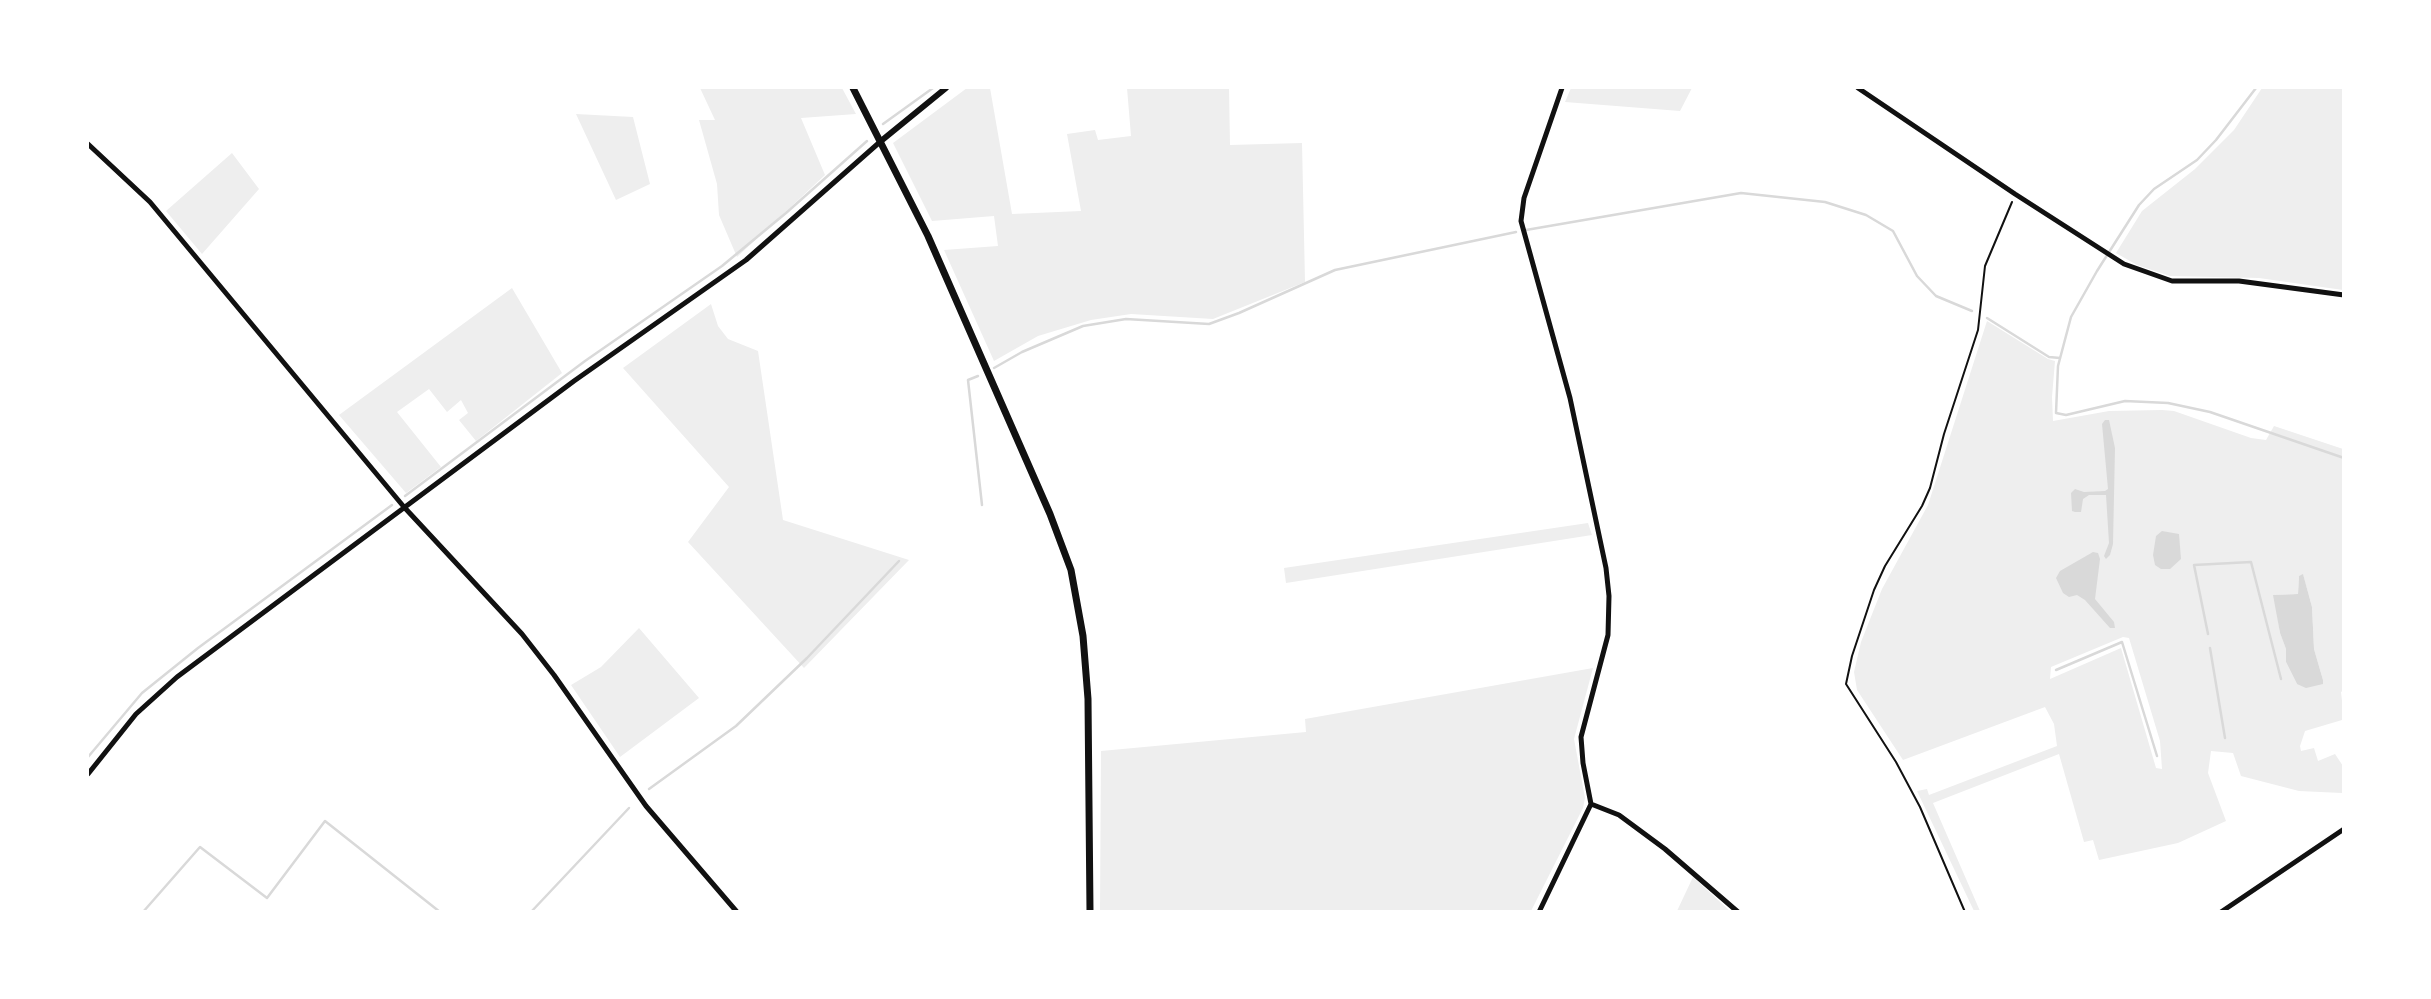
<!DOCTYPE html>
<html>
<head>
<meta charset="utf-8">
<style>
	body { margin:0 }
	#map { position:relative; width:2431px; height:999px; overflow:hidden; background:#fff; font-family:Barlow,sans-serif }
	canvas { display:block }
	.frame { position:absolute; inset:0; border:89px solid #fff; pointer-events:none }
</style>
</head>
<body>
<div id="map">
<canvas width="2431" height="999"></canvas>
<div class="frame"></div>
</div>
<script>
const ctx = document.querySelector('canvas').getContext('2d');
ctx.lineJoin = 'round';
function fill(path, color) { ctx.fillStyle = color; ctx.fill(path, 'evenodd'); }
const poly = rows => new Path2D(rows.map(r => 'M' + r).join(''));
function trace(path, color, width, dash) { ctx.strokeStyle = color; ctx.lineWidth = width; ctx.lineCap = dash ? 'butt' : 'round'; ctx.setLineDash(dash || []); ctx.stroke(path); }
const green = poly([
	[700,88,842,88,856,114,801,118,825,175,737,257,719,215,717,184,699,120,715,120],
	[967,88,990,88,1012,214,1081,211,1067,134,1095,130,1098,140,1131,136,1127,88,1229,88,1230,145,1302,143,1305,282,1213,319,1131,314,1091,320,1038,336,994,361,944,250,998,246,994,216,932,221,893,143],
	[1571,88,1692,88,1680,111,1565,102],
	[2262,88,2343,88,2343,290,2259,278,2170,276,2137,265,2116,253,2142,211,2195,169,2234,130],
	[576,114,633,117,650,184,616,200],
	[232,153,259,189,202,254,166,211],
	[512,288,562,373,476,441,459,420,468,413,461,400,447,412,429,389,397,412,441,467,406,493,339,415],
	[711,304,718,326,728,339,758,351,783,520,909,560,804,668,688,542,729,487,623,368],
	[1987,321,2048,359,2055,361,2052,397,2053,421,2109,411,2162,410,2174,411,2251,438,2266,440,2274,426,2343,449,2344,690,2341,692,2343,709,2342,720,2305,731,2300,746,2301,751,2314,748,2318,761,2335,754,2343,766,2343,795,2342,793,2299,791,2241,776,2233,753,2211,751,2208,773,2226,821,2178,843,2099,860,2093,840,2084,842,2059,754,1933,803,1980,911,1974,911,1917,791,1927,789,1929,795,2057,746,2054,724,2045,707,1903,760,1857,690,1854,672,1861,642,1882,589,1928,505],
	[2303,575,2312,607,2314,649,2323,680,2297,684,2286,662,2286,649,2280,633,2274,595,2298,594,2299,576],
	[2123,637,2129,638,2160,741,2162,769,2156,768,2121,648,2050,679,2051,667],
	[1588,523,1592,535,1286,583,1284,568],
	[639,628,699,698,620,757,571,685,601,667],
	[1593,668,1574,739,1585,798,1583,808,1531,911,1100,911,1101,751,1306,732,1305,719],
	[1693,877,1730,911,1677,911]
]);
const water = poly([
	[2105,420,2109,420,2115,448,2113,544,2110,555,2106,559,2104,556,2109,543,2106,495,2089,495,2083,499,2081,512,2075,512,2072,511,2071,493,2075,489,2084,492,2105,491,2108,489,2102,424],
	[2162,531,2179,534,2181,559,2170,569,2161,569,2155,565,2153,555,2156,536],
	[2093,552,2098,553,2100,559,2095,599,2114,622,2115,628,2110,628,2085,600,2077,595,2069,597,2063,593,2056,578,2060,571],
	[2303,574,2312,607,2314,649,2323,680,2323,684,2306,688,2297,684,2286,662,2286,649,2280,633,2273,595,2298,594,2299,576]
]);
const stream = poly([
	[2256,88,2216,140,2197,160,2154,189,2139,205,2097,271,2071,317,2058,366,2056,413,2066,415,2125,401,2168,403,2210,412,2344,458],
	[883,124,933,88],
	[1526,230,1741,193,1825,202,1866,215,1893,231,1917,276,1936,296,1972,311],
	[1987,318,2049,357,2060,358],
	[994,368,1022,352,1083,326,1126,319,1209,324,1239,313,1335,270,1516,232],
	[978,376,968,380,982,505],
	[405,496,585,361,722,266,786,213,867,141],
	[2208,634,2194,565,2251,562,2281,679],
	[2210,648,2225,738],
	[2056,670,2122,642,2157,756],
	[88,757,142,693,198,648,392,505],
	[649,789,736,726,807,658,899,561],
	[143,912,200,847,267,898,325,821,440,912],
	[531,912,629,808]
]);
const path = poly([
	[1965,912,1920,807,1896,762,1846,684,1852,656,1874,590,1885,566,1922,506,1930,488,1944,434,1978,330,1985,266,2012,202]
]);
const minor = poly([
	[1858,88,2015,194,2124,264,2172,281,2239,281,2344,295],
	[88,144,150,202,404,507,522,634,554,675,646,806,737,912],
	[88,774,136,714,177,677,574,381,746,260,881,141],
	[1591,804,1619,815,1665,849,1738,912],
	[1539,912,1591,804,1583,763,1581,737,1608,635,1609,596,1606,568,1570,398,1521,221,1524,198,1562,88],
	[2221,912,2344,829]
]);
const tertiary = poly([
	[881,141,946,88]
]);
const secondary = poly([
	[853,88,928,236,1050,514,1071,570,1083,636,1088,699,1090,912]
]);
fill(green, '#eee');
fill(water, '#d9d9d9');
trace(stream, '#d9d9d9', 2.5);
trace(path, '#111', 2);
trace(minor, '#111', 5);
trace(tertiary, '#111', 6);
trace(secondary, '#111', 7);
</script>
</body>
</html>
